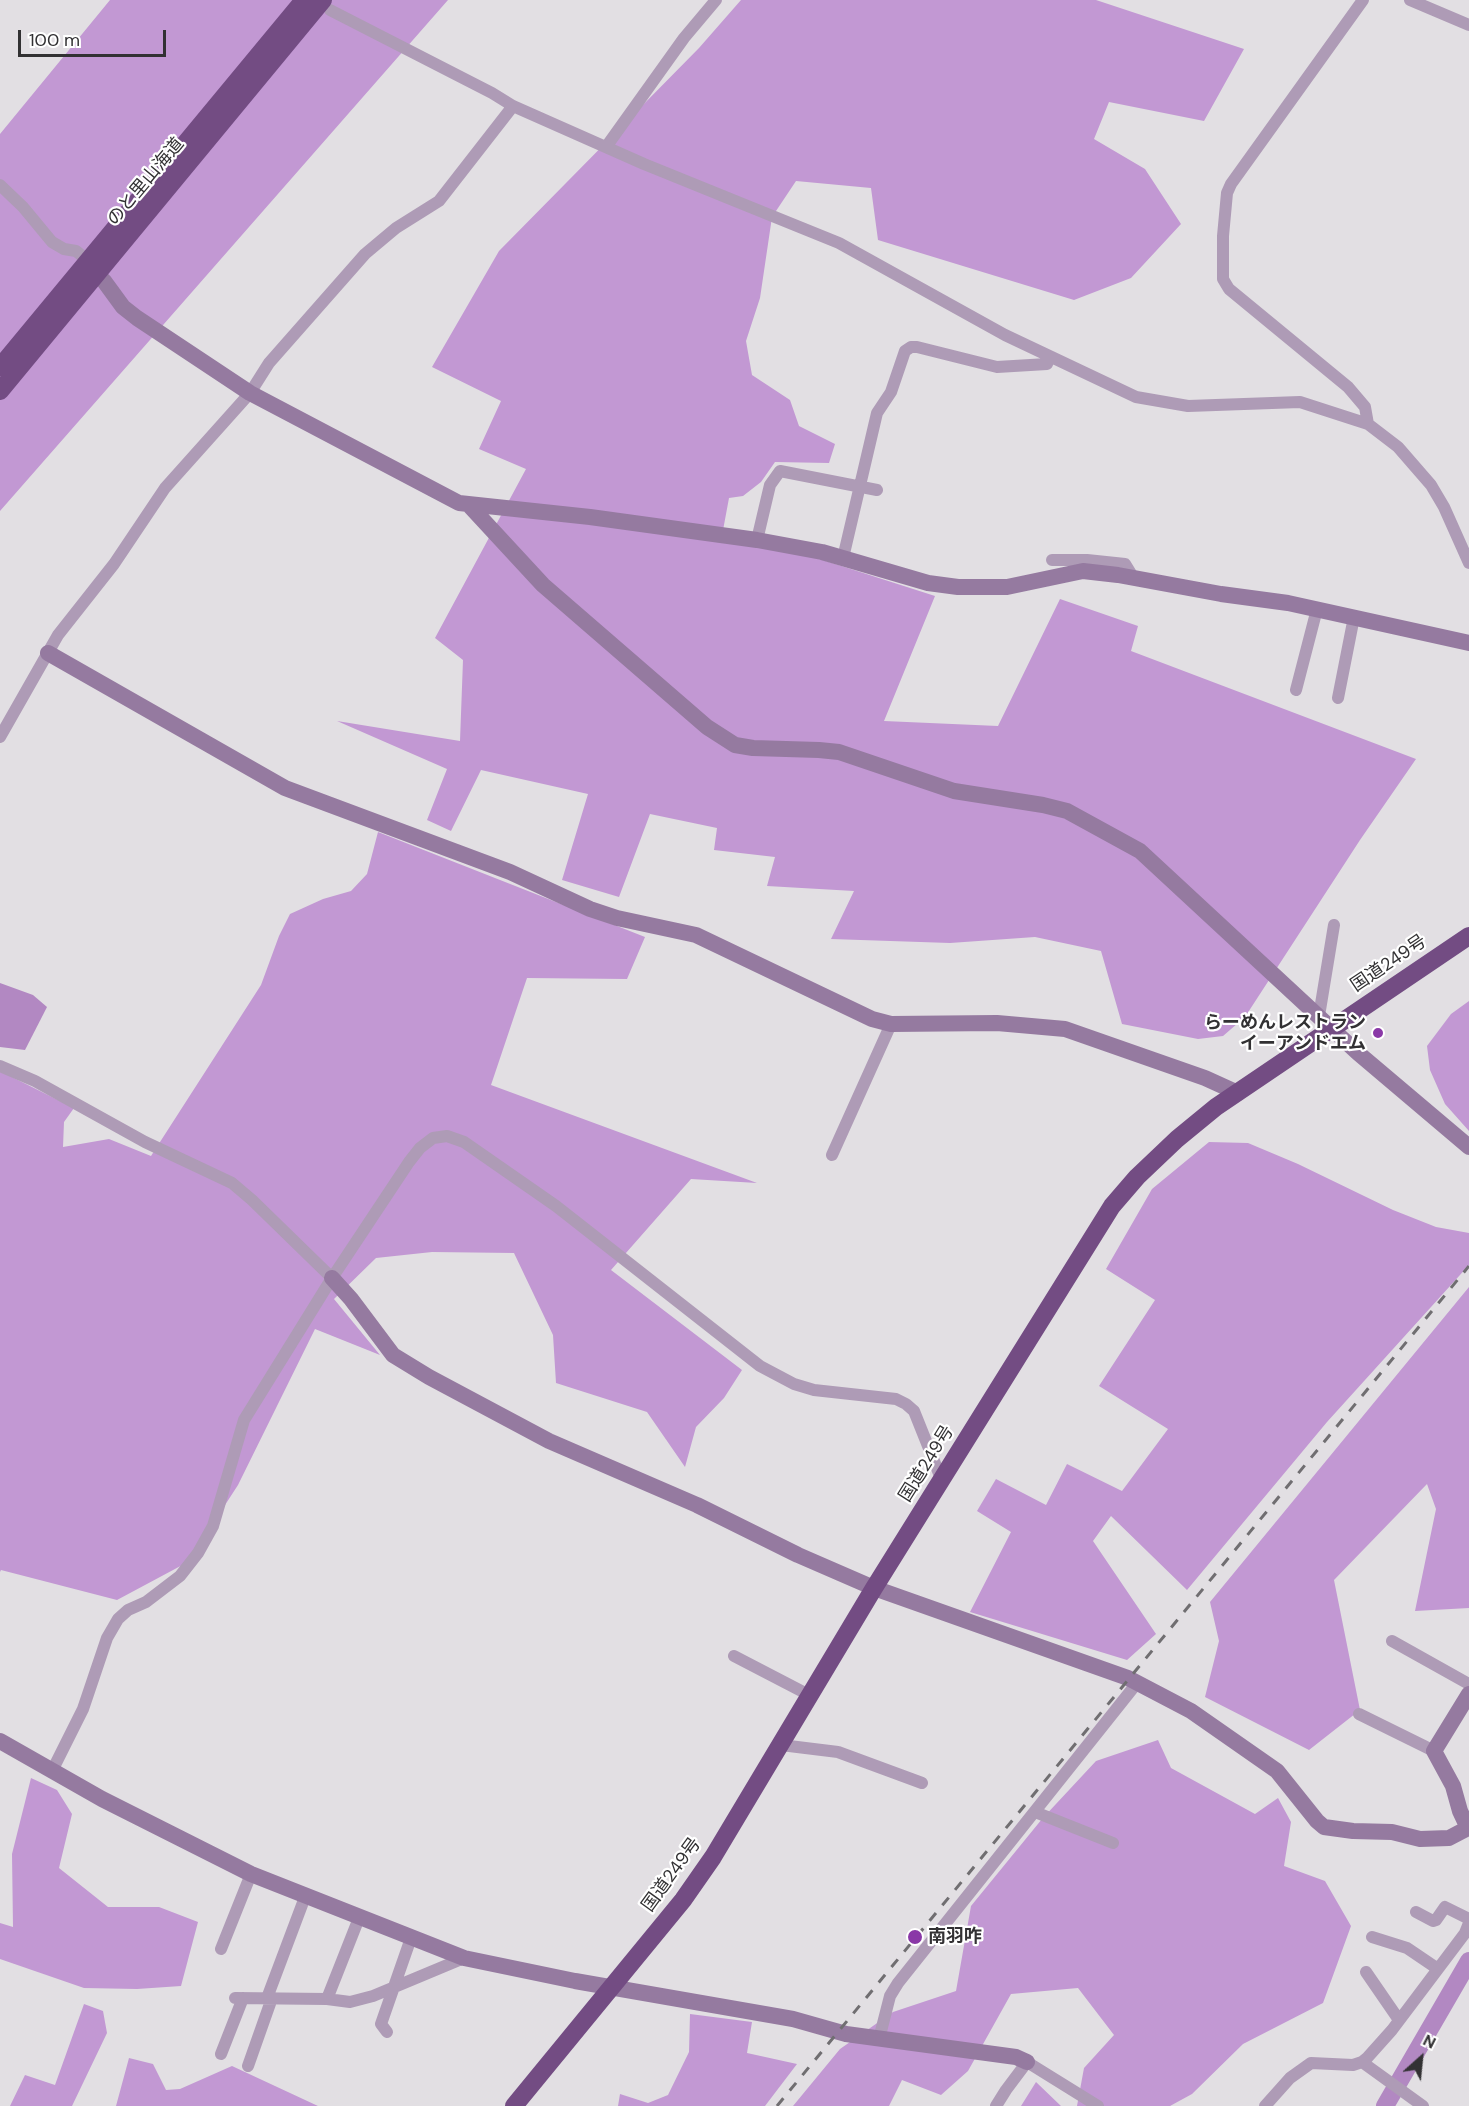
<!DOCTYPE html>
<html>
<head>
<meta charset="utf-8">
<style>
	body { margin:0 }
	#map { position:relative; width:1469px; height:2106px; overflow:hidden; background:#e2dfe3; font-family:"DM Sans",sans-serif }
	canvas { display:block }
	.north { position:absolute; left:1391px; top:2028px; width:60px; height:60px; -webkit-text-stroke:4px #fff; paint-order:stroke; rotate:27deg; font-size:16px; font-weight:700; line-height:24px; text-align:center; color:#323133 }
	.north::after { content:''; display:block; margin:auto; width:21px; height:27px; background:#323133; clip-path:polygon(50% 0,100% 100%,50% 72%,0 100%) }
	.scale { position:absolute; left:18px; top:30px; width:148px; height:27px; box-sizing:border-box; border:3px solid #323133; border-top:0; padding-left:8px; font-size:18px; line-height:21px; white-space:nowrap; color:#323133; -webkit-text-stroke:4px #fff; paint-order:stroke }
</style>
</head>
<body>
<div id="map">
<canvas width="1469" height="2106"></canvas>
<div class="north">N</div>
<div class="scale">100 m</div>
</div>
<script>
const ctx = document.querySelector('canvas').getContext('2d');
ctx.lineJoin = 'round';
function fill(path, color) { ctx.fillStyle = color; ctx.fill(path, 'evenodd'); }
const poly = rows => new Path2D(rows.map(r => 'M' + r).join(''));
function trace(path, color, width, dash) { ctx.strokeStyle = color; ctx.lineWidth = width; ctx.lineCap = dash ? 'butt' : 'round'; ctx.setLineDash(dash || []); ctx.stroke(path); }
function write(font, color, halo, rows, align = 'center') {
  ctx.font = font + ' "DM Sans","Noto Sans JP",sans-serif'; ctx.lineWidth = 4.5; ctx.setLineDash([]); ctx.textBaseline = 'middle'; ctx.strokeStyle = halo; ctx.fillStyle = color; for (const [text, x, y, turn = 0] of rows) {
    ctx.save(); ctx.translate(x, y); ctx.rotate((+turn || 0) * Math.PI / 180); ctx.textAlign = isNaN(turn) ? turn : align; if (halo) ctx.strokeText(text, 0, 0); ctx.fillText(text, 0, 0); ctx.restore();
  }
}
const forest = poly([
	[110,0,448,0,0,511,0,134],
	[741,0,1096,0,1244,49,1204,121,1109,102,1094,139,1145,169,1181,224,1131,278,1074,300,878,240,871,188,796,181,772,217,760,298,746,341,752,375,790,400,799,426,835,444,829,463,775,462,761,482,743,496,729,498,721,541,801,553,935,596,884,721,998,726,1060,599,1138,626,1131,651,1416,759,1360,840,1245,1017,1223,1036,1198,1039,1122,1024,1101,951,1035,937,950,943,831,939,854,891,767,886,775,857,714,850,717,828,650,814,619,897,562,880,588,794,481,770,451,831,427,820,447,769,337,721,460,741,463,660,435,638,526,469,479,449,501,401,432,367,499,251,699,48],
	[378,832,645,937,627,979,527,978,491,1085,757,1183,691,1179,611,1270,742,1370,724,1398,696,1427,685,1467,647,1412,556,1383,553,1335,514,1253,432,1252,376,1258,334,1299,380,1355,315,1329,238,1485,188,1562,117,1600,1,1570,0,1572,0,1071,74,1108,64,1122,63,1147,109,1139,151,1156,261,985,279,936,290,914,323,899,351,891,367,874],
	[1469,1001,1469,1131,1445,1104,1430,1070,1427,1046,1451,1014],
	[1209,1142,1248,1143,1298,1164,1393,1210,1436,1227,1469,1233,1469,1265,1327,1422,1187,1590,1111,1516,1093,1541,1156,1634,1127,1660,970,1612,1011,1532,977,1511,996,1479,1046,1505,1067,1464,1122,1491,1168,1429,1099,1386,1155,1300,1106,1269,1152,1189],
	[1469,1287,1469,1608,1415,1611,1436,1509,1427,1484,1334,1580,1360,1710,1309,1750,1205,1697,1219,1641,1210,1602],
	[1158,1740,1171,1768,1255,1814,1278,1798,1291,1822,1284,1866,1325,1881,1351,1926,1323,2003,1243,2044,1192,2094,1170,2106,1077,2106,1084,2068,1114,2035,1078,1988,1011,1994,968,2071,941,2095,902,2080,889,2106,793,2106,840,2049,893,2012,956,1991,971,1906,1042,1819,1096,1761],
	[31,1778,57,1790,72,1814,59,1868,108,1907,159,1907,198,1922,181,1986,137,1989,84,1988,0,1959,0,1923,13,1927,12,1854],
	[84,2004,103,2011,107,2033,72,2106,10,2106,25,2075,55,2085],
	[690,2014,752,2022,747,2053,797,2064,765,2106,618,2106,620,2094,648,2103,668,2095,689,2052],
	[129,2058,153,2064,166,2090,180,2089,232,2066,318,2106,116,2106],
	[1036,2082,1061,2106,1021,2106]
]);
const water = poly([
	[0,983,33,995,47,1007,25,1050,0,1047]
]);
const river = poly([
	[1385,2106,1469,1961]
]);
const street = poly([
	[1363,0,1231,184,1227,193,1223,236,1223,279,1229,289,1348,387,1365,407,1368,424],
	[1410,0,1469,25],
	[330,10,492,93,513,106,644,164,839,243,1005,335,1136,397,1188,406,1300,402,1368,424,1398,447,1431,485,1444,507,1469,563],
	[606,147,684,38,716,0],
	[0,185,23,207,52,242,64,249,76,251,81,255],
	[757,540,770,485,780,471,877,490],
	[843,558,877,413,891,392,905,351,911,347,917,347,997,367,1047,364,1050,357],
	[1052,560,1087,560,1125,564,1133,577],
	[1296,690,1317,609],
	[1338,698,1354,617],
	[0,737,58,635,114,564,165,488,250,393,269,363,365,254,396,228,439,201,513,106],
	[1319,1016,1334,925],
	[0,1066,35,1081,145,1142,232,1183,252,1200,332,1278],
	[832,1155,891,1024],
	[1392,1641,1469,1684],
	[734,1656,811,1696],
	[1359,1714,1434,1751],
	[781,1745,838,1752,922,1783],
	[52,1771,83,1709,107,1638,118,1619,128,1610,146,1602,180,1576,198,1553,213,1526,244,1420,332,1278,409,1162,420,1148,433,1138,447,1136,464,1142,556,1206,760,1366,794,1384,814,1390,896,1399,906,1404,914,1411,942,1481],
	[1035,1812,1113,1843],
	[1416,1912,1433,1921,1436,1920,1445,1907,1469,1919],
	[1372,1937,1407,1948,1438,1969],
	[221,1949,251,1874],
	[1366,1972,1399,2020],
	[235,1998,327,1999,350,2002,373,1996,464,1958],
	[267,1998,305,1897],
	[327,1999,359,1918],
	[387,2032,381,2024,411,1938],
	[879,2039,890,1996,898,1983,1137,1683],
	[221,2054,243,1998],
	[1362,2062,1423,2106],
	[248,2066,272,1998],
	[996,2106,1006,2090,1027,2062,1098,2106],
	[1265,2106,1290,2078,1311,2063,1353,2065,1362,2062,1367,2058,1392,2030,1465,1933,1469,1923]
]);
const secondary = poly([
	[104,281,123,307,137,318,250,393,459,503,590,517,757,540,822,552,928,583,958,587,1007,587,1083,571,1118,575,1221,594,1288,603,1469,643],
	[469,505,543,585,707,727,735,745,753,748,819,750,839,752,954,791,1043,805,1067,811,1140,851,1358,1053,1469,1147],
	[48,653,285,788,510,872,590,909,617,918,696,935,872,1019,891,1024,997,1023,1065,1029,1205,1078,1238,1093],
	[332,1278,351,1299,393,1355,429,1377,549,1441,697,1505,798,1555,874,1588,1128,1678,1191,1711,1277,1771,1317,1821,1324,1827,1353,1831,1392,1832,1420,1839,1449,1838,1468,1828,1460,1811,1453,1786,1434,1751,1469,1694],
	[0,1741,102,1799,251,1874,464,1958,575,1981,793,2019,846,2034,1016,2057,1027,2062]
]);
const highway = poly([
	[0,367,304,0],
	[0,391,323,0],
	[514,2106,683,1900,713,1857,874,1588,1112,1206,1137,1177,1177,1139,1216,1107,1469,936]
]);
const rail = poly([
	[777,2106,1469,1266]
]);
const markers = [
	[1378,1033,6,"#8a38a7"],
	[915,1937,8,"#8a38a7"]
];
const streetNames = [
	["のと里山海道",146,182,-50],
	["国道249号",1389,964,-34],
	["国道249号",927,1464,-58],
	["国道249号",672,1875,-54]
];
const poiNames = [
	["らーめんレストラン",1366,1023],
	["イーアンドエム",1366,1044],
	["南羽咋",928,1937,"left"]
];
fill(forest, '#c298d3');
fill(water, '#b288c2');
trace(river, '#b288c2', 18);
trace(street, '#ae9bb6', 12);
trace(secondary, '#957aa0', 16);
trace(highway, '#734c83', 18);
trace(rail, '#706e71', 3, [10, 10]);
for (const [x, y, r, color] of markers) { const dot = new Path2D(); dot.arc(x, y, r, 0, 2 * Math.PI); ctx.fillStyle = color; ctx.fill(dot); trace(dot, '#fff', 2); }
write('18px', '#323133', '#fff', streetNames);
write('bold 18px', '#323133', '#fff', poiNames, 'right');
</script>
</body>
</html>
